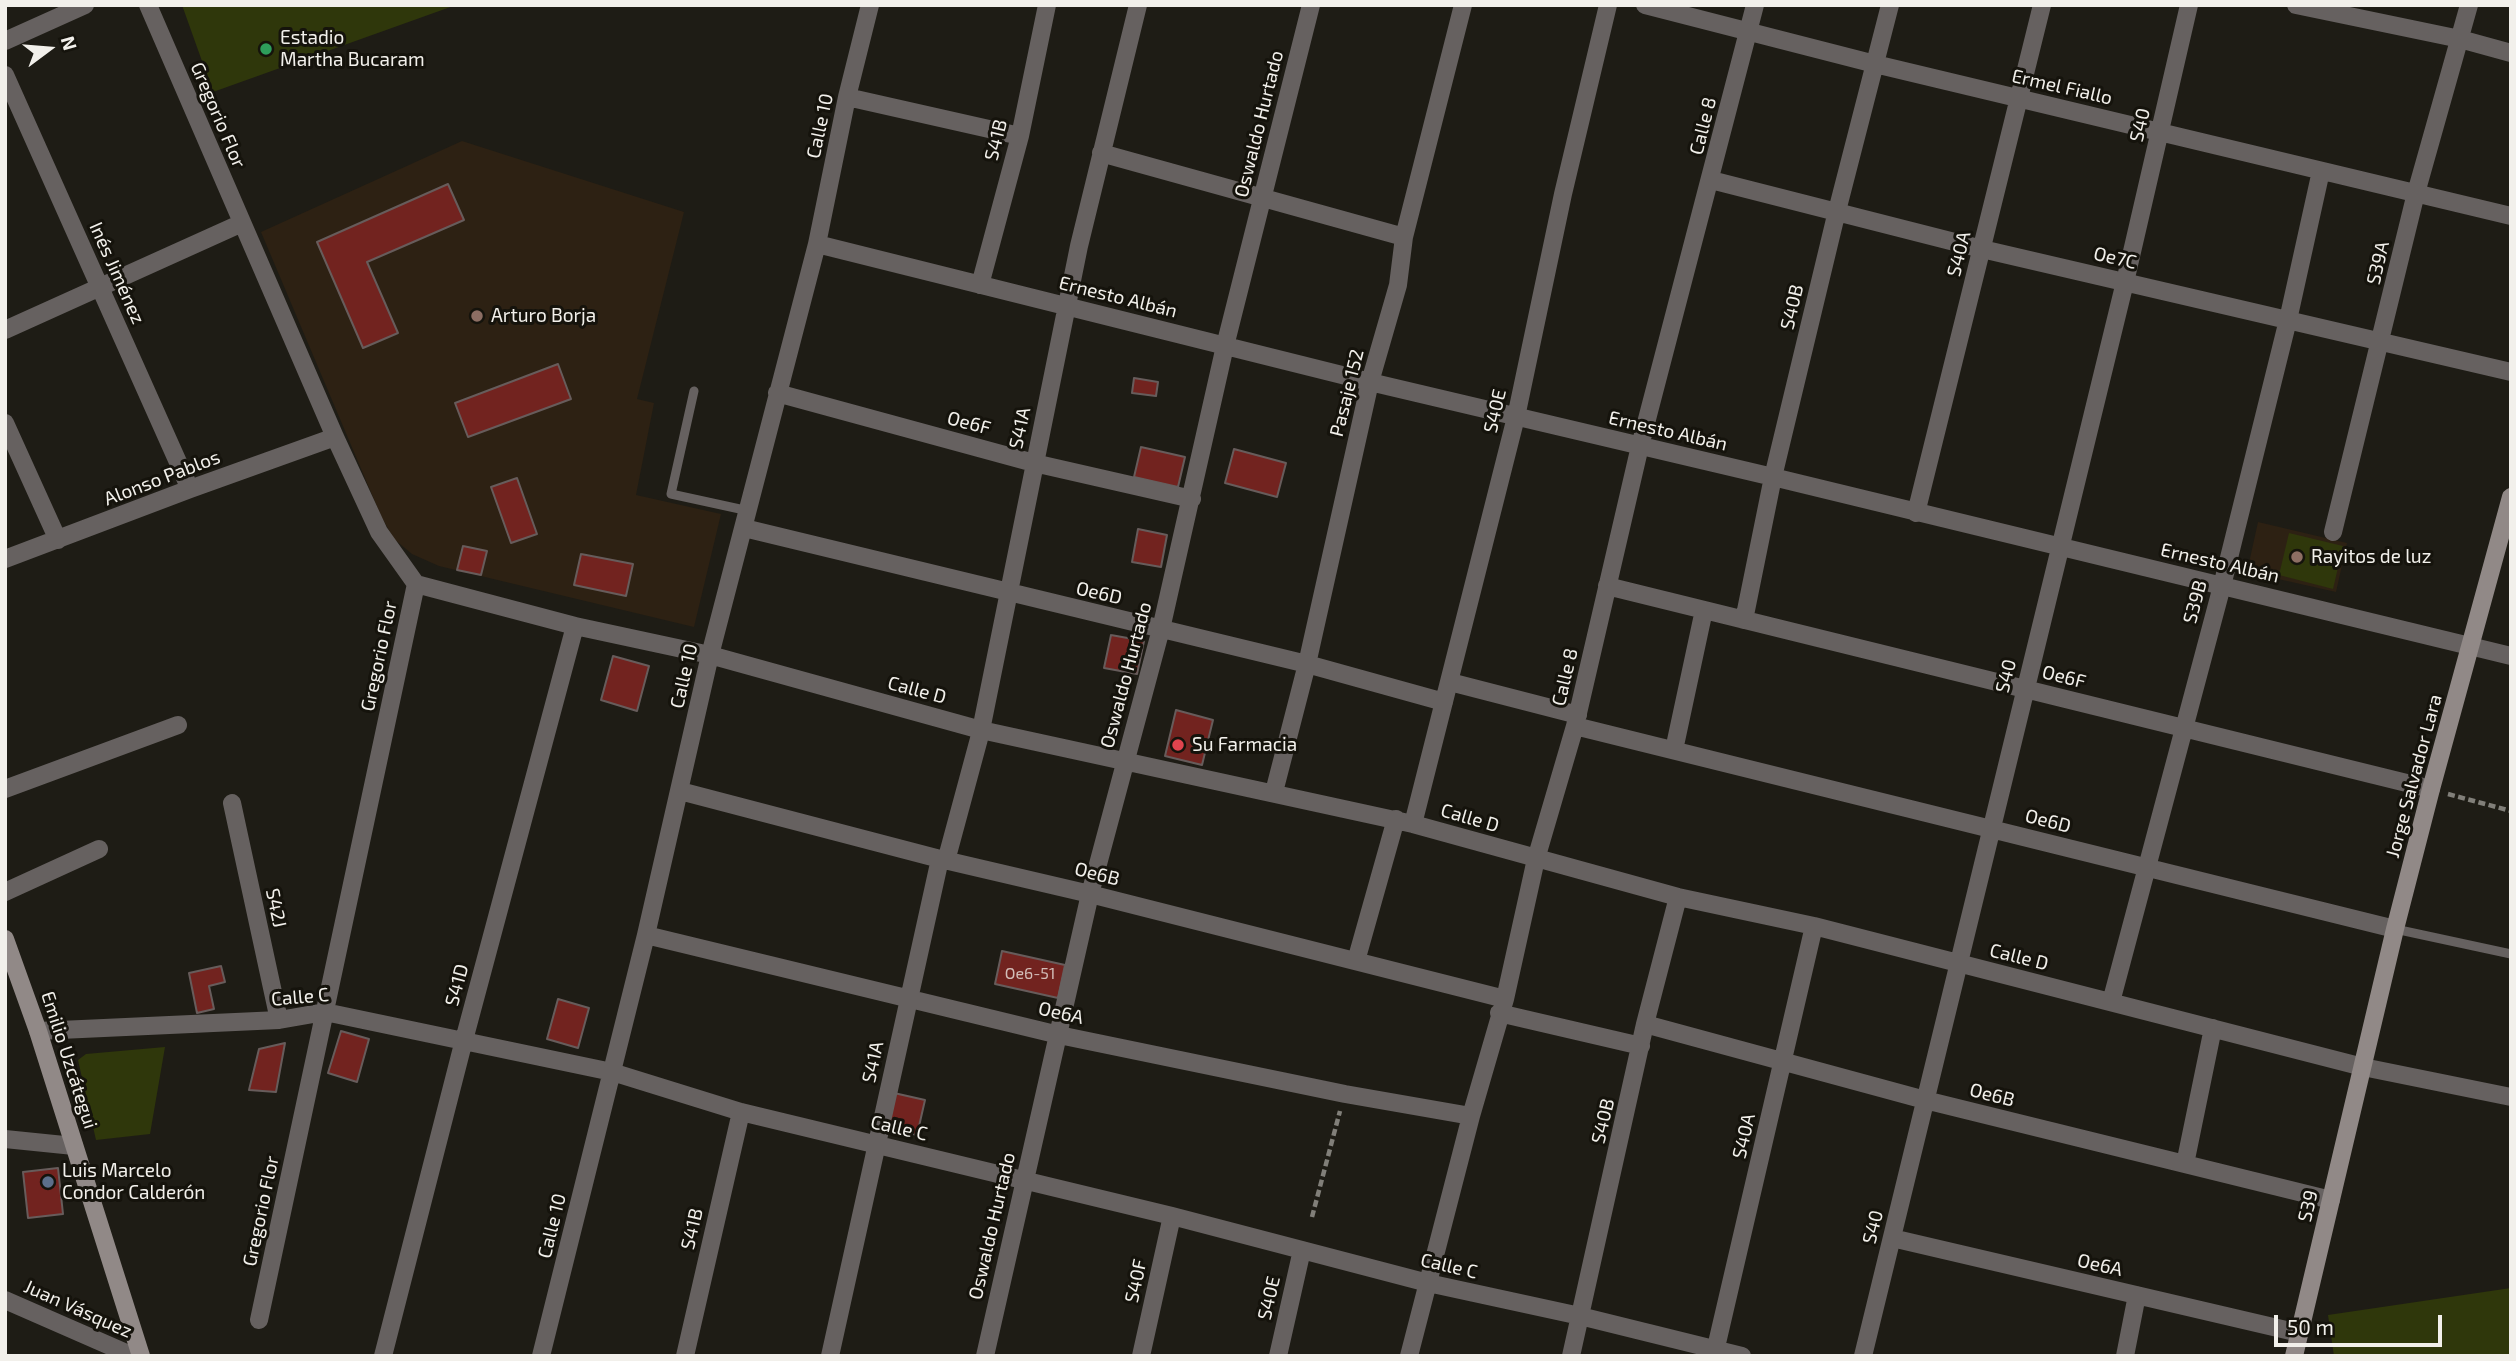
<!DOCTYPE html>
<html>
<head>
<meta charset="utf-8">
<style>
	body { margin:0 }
	#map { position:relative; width:2516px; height:1361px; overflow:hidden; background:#1e1c15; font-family:"Exo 2",sans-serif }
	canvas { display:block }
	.frame { position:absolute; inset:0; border:7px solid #f2f0eb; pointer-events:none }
	.north { position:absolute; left:14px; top:14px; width:70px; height:70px; -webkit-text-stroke:5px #15130c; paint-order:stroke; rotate:74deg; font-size:19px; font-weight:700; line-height:28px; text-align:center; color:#f2f0eb }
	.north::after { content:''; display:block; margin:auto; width:24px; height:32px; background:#f2f0eb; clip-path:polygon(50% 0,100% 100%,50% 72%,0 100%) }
	.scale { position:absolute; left:2274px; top:1315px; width:168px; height:32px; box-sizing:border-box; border:4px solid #f2f0eb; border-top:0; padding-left:9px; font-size:21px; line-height:24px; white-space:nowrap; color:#f2f0eb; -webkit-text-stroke:5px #15130c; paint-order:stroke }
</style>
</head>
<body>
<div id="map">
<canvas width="2516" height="1361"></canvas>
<div class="frame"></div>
<div class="north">N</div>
<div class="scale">50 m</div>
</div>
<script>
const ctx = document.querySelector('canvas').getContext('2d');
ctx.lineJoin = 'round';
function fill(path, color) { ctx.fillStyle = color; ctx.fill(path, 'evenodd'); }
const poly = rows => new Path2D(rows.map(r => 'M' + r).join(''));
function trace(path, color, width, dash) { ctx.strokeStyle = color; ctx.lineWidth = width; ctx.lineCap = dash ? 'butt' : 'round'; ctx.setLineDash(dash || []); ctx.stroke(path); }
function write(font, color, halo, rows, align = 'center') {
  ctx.font = font + ' "Exo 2",sans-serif'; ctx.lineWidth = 6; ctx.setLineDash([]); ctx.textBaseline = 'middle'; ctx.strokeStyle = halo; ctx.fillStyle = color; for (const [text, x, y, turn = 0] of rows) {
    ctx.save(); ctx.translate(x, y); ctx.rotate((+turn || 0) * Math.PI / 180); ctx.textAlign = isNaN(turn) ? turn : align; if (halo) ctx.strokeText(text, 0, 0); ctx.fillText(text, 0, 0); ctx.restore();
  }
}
const education = poly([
	[462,141,684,212,637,399,654,403,636,495,721,514,694,627,439,566,412,554,394,539,381,516,261,232],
	[2258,522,2347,543,2336,592,2247,572]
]);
const green = poly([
	[182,5,456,5,213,92],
	[2289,533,2343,546,2333,589,2279,575],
	[165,1047,150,1134,96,1140,78,1060,86,1054],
	[2511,1288,2511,1356,2334,1356,2328,1315]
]);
const building = poly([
	[448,184,464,220,367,262,398,333,363,348,317,242,448,184],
	[558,364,571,399,468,437,455,403,558,364],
	[1134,378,1158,382,1156,396,1132,393,1134,378],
	[1141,447,1185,457,1178,487,1134,477,1141,447],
	[1234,449,1286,463,1277,497,1225,483,1234,449],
	[517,478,537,534,511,543,491,487,517,478],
	[1138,529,1167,535,1161,567,1132,562,1138,529],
	[463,546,487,551,481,575,457,570,463,546],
	[581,554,633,564,626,596,574,585,581,554],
	[1111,635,1144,641,1137,674,1104,668,1111,635],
	[613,656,649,666,637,711,601,700,613,656],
	[1176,710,1213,720,1202,765,1165,756,1176,710],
	[1002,951,1065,965,1058,998,995,984,1002,951],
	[221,966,225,982,209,986,214,1009,197,1013,189,973,221,966],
	[558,999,589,1008,578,1048,547,1039,558,999],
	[341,1031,369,1039,357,1082,328,1073,341,1031],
	[285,1043,276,1092,249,1090,259,1049,285,1043],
	[894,1093,925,1100,917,1135,886,1128,894,1093],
	[58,1168,63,1214,28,1218,23,1172,58,1168]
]);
const path = poly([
	[2448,794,2511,811],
	[1312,1217,1340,1111]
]);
const lane = poly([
	[694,391,671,494,749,511],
	[2395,929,2511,954]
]);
const street = poly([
	[148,5,335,437,379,532,416,584,259,1320],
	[1645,5,1875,64,2511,216],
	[2296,5,2460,39,2511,53],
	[5,41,85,5],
	[5,75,190,489],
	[847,97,1020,136],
	[1101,153,1404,237],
	[1711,180,1982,249,2511,372],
	[817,244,1370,382,1773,477,2511,656],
	[980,285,1020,136,1047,5],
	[5,330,242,223],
	[777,393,1034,463,1192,499],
	[5,423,58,540],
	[1916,513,2042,5],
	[744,528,1307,664,1444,702],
	[2333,532,2416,193,2469,5],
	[5,559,190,489,335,437],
	[416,584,575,626,710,655,981,730,1413,824,1678,897,1814,926,2363,1067,2511,1097],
	[1607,586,2431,789],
	[1744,620,1773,477,1837,211,1890,5],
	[1450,682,1578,715],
	[1575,726,2395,929],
	[1674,750,1704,610],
	[5,789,178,725],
	[680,791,940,859,1090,894,1505,999],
	[1274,792,1307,664,1370,382,1398,285,1404,237,1463,5],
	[232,803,279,1020],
	[1413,824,1516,417,1563,194,1608,5],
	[946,861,980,735,1079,246,1138,5],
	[5,892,99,849],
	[646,935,1059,1035,1345,1094,1471,1116],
	[1356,961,1396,819],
	[2111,1002,2222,586,2288,320,2321,171],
	[1499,1013,1641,1046],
	[1645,1024,1925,1100,2331,1200],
	[38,1031,279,1020,325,1012,612,1072,741,1112,1172,1216,1428,1283,1580,1316,1742,1356],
	[5,1139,74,1146],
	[2185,1164,2213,1028],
	[1892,1238,2299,1333],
	[5,1300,133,1356],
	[383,1356,464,1040,575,626],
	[541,1356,646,935,710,655,817,244,847,97,870,5],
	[685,1356,741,1112],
	[830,1356,940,859],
	[985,1356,1090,894,1161,629,1225,346,1311,5],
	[1141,1356,1172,1216],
	[1278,1356,1302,1250],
	[1409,1356,1471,1116,1505,999,1536,859,1575,726,1640,446,1755,5],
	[1571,1356,1645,1024,1678,897],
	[1714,1356,1814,926],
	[1863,1356,2125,282,2189,5],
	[2125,1356,2137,1295]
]);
const secondary = poly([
	[5,939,38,1031,141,1356],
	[2294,1356,2395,929,2431,789,2511,497]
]);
const markers = [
	[266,49,7,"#2e9e5b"],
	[477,316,7,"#8d6e63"],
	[2297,557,7,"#8d6e63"],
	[1178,745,7,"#e0444e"],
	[48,1182,7,"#5c6f8a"]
];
const numberNames = [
	["Oe6-51",1030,974]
];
const poiNames = [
	["Estadio",280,38],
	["Martha Bucaram",280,60],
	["Arturo Borja",491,316],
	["Rayitos de luz",2311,557],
	["Su Farmacia",1192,745],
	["Luis Marcelo",62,1171],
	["Condor Calderón",62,1193]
];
const streetNames = [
	["Ermel Fiallo",2062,87,13],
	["Gregorio Flor",218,115,67],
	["Oswaldo Hurtado",1259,124,-76],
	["S40",2140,125,-77],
	["Calle 10",820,126,-78],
	["Calle 8",1703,126,-76],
	["S41B",996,140,-76],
	["S40A",1959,254,-76],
	["Oe7C",2115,258,13],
	["S39A",2378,263,-77],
	["Inés Jiménez",117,273,66],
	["Ernesto Albán",1118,297,14],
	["S40B",1792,307,-77],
	["Pasaje 152",1347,393,-76],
	["S40E",1495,411,-77],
	["Oe6F",969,423,15],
	["S41A",1020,428,-78],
	["Ernesto Albán",1668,431,13],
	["Alonso Pablos",162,478,-21],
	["Ernesto Albán",2220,563,13],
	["Oe6D",1099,593,13],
	["S39B",2195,602,-75],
	["Gregorio Flor",379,656,-78],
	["Oswaldo Hurtado",1126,675,-75],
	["Calle 10",684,676,-77],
	["S40",2006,676,-76],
	["Calle 8",1565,677,-77],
	["Oe6F",2064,677,14],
	["Calle D",917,690,15],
	["Jorge Salvador Lara",2414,776,-75],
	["Calle D",1470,818,16],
	["Oe6D",2048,821,14],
	["Oe6B",1097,874,14],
	["S42J",276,908,78],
	["Calle D",2019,957,14],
	["S41D",457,985,-75],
	["Calle C",300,997,-5],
	["Oe6A",1061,1013,13],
	["Emilio Uzcátegui",69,1060,72],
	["S41A",873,1062,-78],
	["Oe6B",1992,1095,14],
	["S40B",1603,1121,-77],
	["Calle C",899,1128,13],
	["S40A",1744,1136,-77],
	["S39",2308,1206,-77],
	["Gregorio Flor",261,1211,-78],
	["Calle 10",552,1226,-76],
	["Oswaldo Hurtado",992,1226,-77],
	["S40",1873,1227,-76],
	["S41B",692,1229,-77],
	["Oe6A",2100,1265,13],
	["Calle C",1449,1266,13],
	["S40F",1136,1281,-78],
	["S40E",1269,1298,-77],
	["Juan Vásquez",78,1309,24]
];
fill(education, '#2d2113');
fill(green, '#2f370b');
fill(building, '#72231f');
trace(building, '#675c5b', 2);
trace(path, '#817f79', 4.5, [7, 3.5]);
trace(lane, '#666160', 9);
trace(street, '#666160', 18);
trace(secondary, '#918987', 18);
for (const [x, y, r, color] of markers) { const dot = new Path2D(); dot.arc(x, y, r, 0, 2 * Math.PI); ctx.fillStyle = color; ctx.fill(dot); trace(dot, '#15130c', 2.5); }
write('16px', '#d2bdb8', null, numberNames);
write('19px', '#f2f0eb', '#15130c', poiNames, 'left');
write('19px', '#f2f0eb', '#15130c', streetNames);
</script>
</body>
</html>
